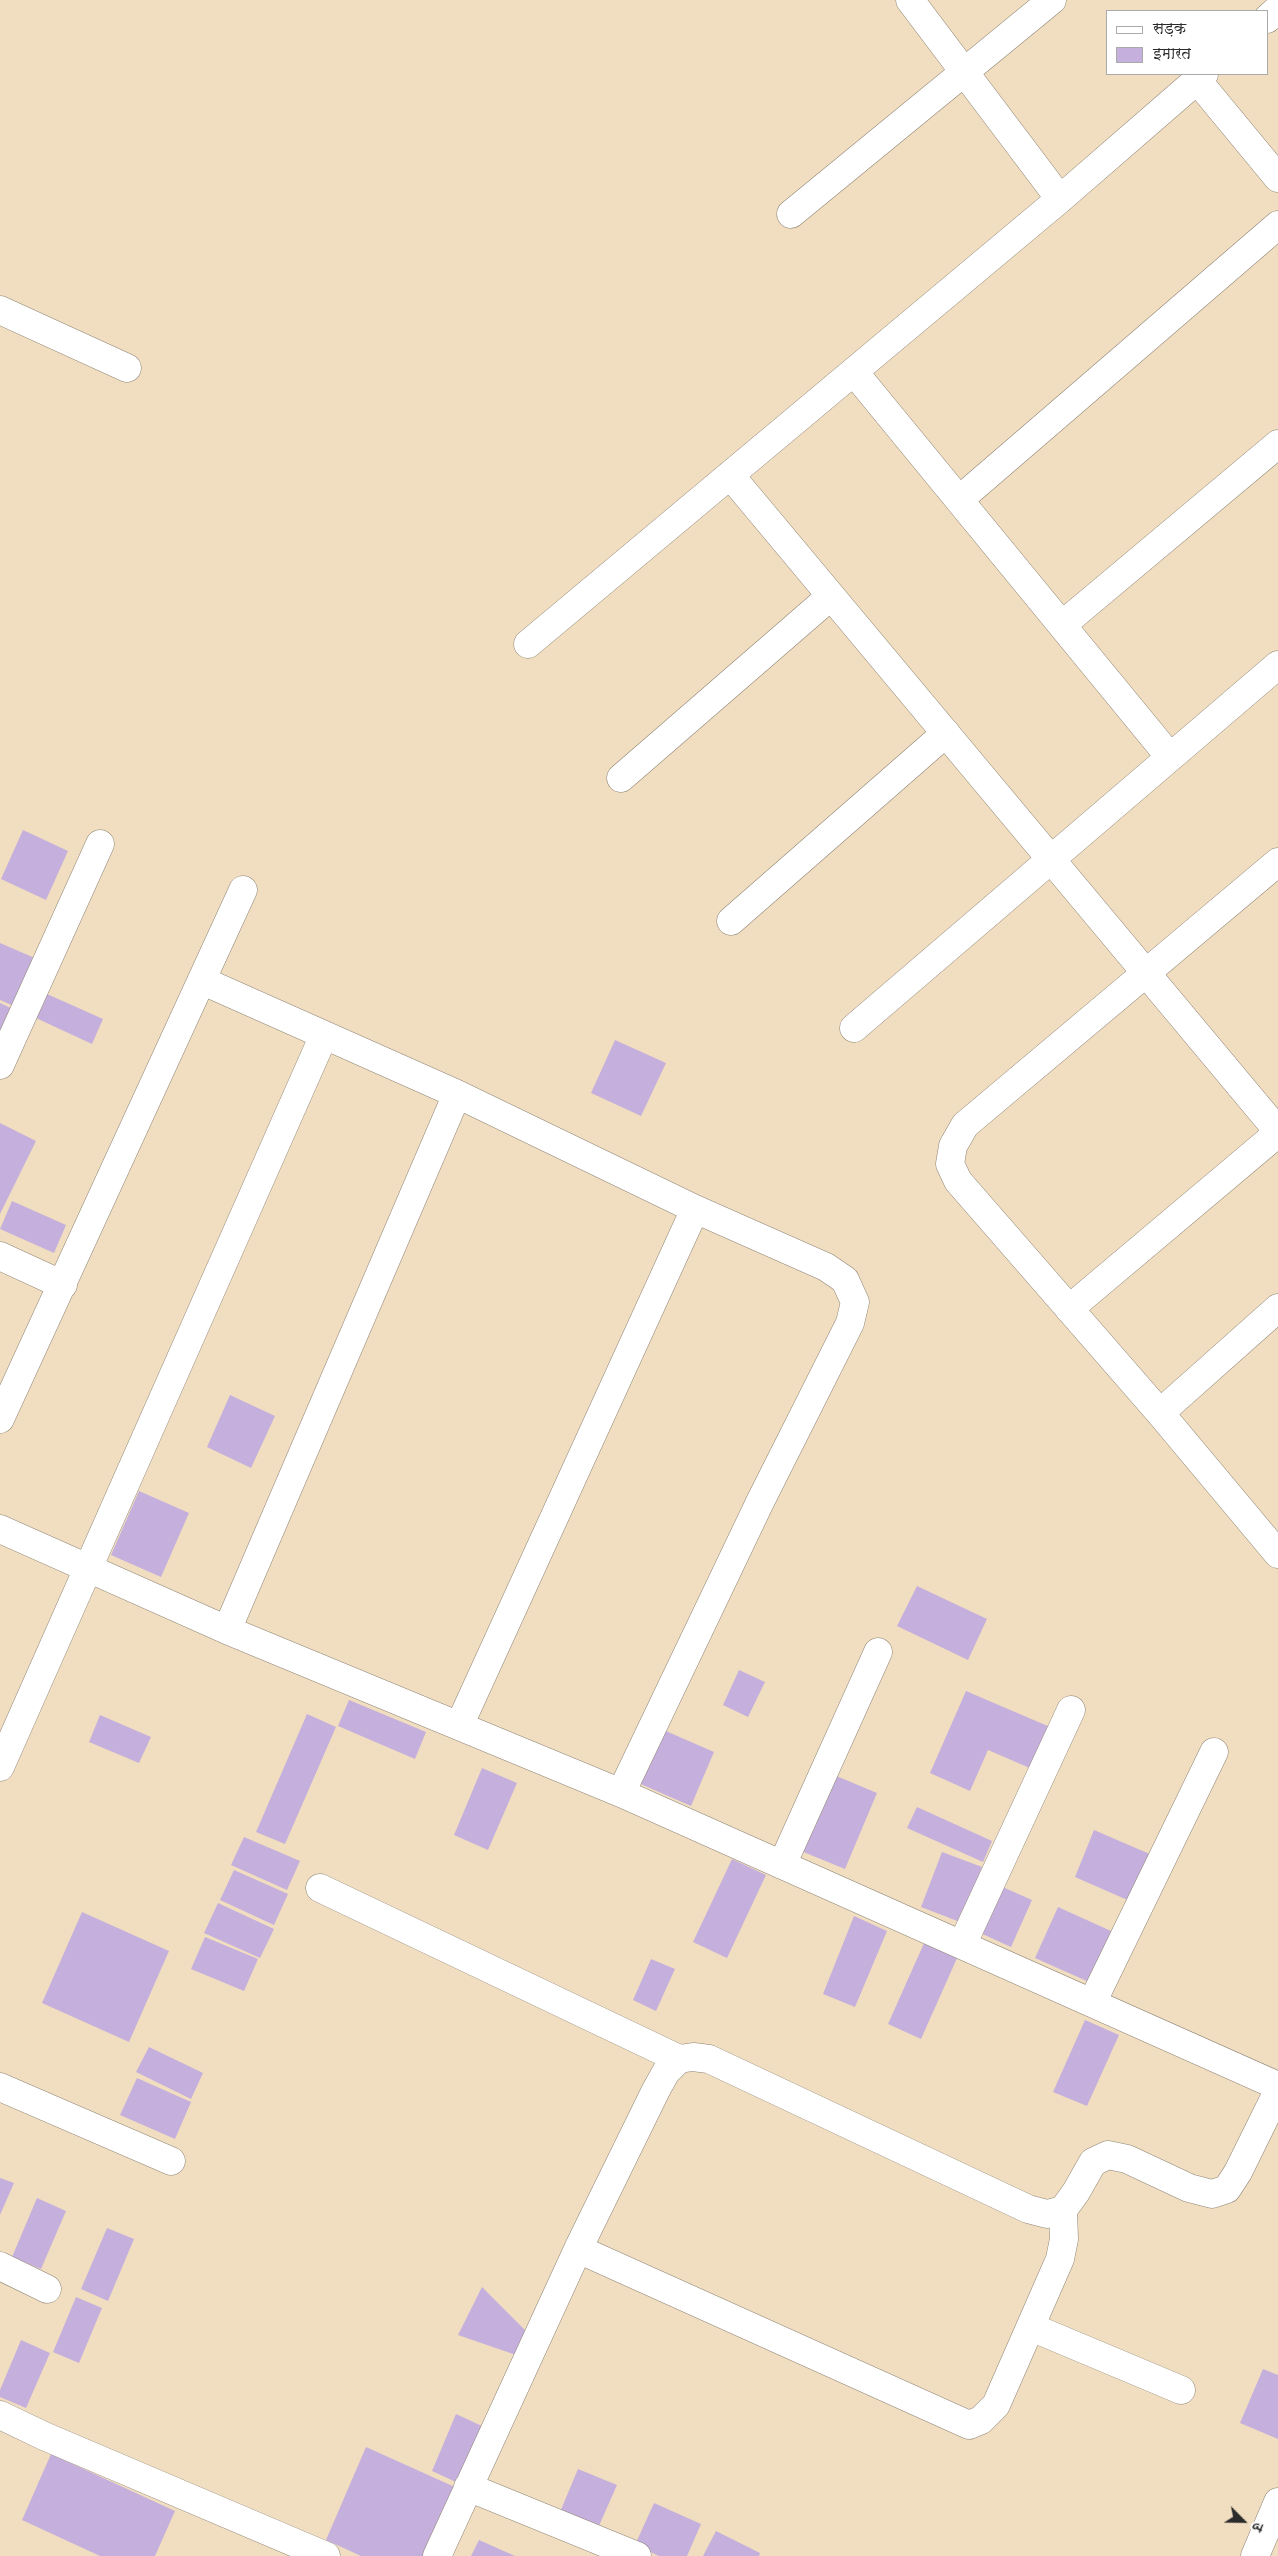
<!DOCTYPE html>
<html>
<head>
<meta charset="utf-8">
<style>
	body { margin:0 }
	#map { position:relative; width:1278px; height:2556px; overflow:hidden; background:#f1dec0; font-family:Dekko,"Playpen Sans Deva",sans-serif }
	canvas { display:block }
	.legend { position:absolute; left:1106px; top:10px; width:162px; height:65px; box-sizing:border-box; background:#fff; border:1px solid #aaa; margin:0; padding:6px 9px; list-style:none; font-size:15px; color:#2b2b2b }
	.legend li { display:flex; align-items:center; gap:10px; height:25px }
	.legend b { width:25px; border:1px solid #aaa }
	.north { position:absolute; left:1218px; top:2496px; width:50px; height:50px; -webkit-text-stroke:4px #fff; paint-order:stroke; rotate:113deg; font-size:14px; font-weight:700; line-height:20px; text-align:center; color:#2b2b2b }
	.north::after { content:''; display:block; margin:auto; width:18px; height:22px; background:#2b2b2b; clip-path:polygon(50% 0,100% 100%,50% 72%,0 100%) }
</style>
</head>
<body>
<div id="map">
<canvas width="1278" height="2556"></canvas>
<ul class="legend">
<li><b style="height:6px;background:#fff"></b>सड़क</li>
<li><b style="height:14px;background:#c5afdc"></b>इमारत</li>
</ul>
<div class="north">उ</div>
</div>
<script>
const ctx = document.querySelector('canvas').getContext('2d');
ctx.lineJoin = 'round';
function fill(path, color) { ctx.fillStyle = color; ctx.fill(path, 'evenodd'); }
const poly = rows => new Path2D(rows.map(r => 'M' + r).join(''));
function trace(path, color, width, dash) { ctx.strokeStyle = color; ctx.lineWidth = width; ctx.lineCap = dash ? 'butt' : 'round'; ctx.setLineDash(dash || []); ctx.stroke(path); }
const building = poly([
	[23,830,68,851,46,900,1,879],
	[0,943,37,959,16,1007,0,1000],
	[47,994,103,1019,92,1044,36,1018],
	[0,1003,13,1009,0,1038],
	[615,1040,666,1063,641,1116,591,1093],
	[0,1123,36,1141,0,1214],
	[12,1201,66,1225,54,1253,0,1229],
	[230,1395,275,1416,251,1468,207,1447],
	[139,1491,189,1513,161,1577,111,1555],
	[917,1586,987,1619,968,1660,897,1626],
	[739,1670,765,1682,748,1717,723,1705],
	[966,1691,1050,1727,1032,1769,988,1750,970,1791,930,1773],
	[349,1700,426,1732,415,1759,338,1726],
	[307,1714,336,1727,285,1844,256,1832],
	[100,1715,151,1737,139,1763,89,1742],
	[659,1728,714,1752,691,1806,636,1782],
	[482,1768,517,1783,488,1850,454,1835],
	[834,1775,877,1793,845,1869,801,1851],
	[917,1807,992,1841,983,1862,907,1828],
	[1094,1830,1152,1855,1132,1902,1075,1877],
	[244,1837,300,1861,287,1890,231,1865],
	[942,1852,982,1867,960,1922,921,1907],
	[732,1859,766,1875,727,1958,693,1942],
	[234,1870,288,1894,274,1925,220,1900],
	[998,1885,1032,1900,1011,1947,978,1932],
	[218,1903,274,1929,260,1958,204,1933],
	[1058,1907,1111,1931,1089,1982,1035,1958],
	[82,1912,169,1951,129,2042,42,2003],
	[854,1916,887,1931,855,2007,823,1994],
	[205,1937,258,1959,244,1991,191,1969],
	[925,1941,958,1956,921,2039,888,2024],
	[651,1959,675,1969,656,2011,633,2000],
	[1085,2020,1119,2035,1087,2106,1053,2092],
	[149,2047,203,2073,191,2099,136,2072],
	[137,2078,191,2102,175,2139,120,2115],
	[0,2178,14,2183,0,2215],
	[37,2198,66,2211,41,2269,12,2257],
	[107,2228,134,2239,108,2301,81,2289],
	[482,2287,527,2332,516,2355,458,2335],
	[76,2297,102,2308,79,2363,53,2352],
	[21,2340,50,2353,26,2408,0,2397,0,2390],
	[1263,2369,1278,2375,1278,2439,1240,2423],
	[456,2414,482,2426,458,2483,432,2471],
	[366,2447,457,2488,427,2556,361,2556,326,2540],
	[51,2454,175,2511,155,2556,100,2556,22,2520],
	[578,2469,617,2485,598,2528,560,2512],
	[654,2503,701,2524,687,2556,659,2556,635,2545],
	[716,2531,760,2553,759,2556,703,2556],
	[479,2540,515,2556,471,2556]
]);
const minor = poly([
	[910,0,1060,199],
	[1267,19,1278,9],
	[1197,80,1278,178],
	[791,214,1052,0],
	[0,310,127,368],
	[854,372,1170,757],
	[730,475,1278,1131],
	[959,500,1278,225],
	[1062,625,1278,444],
	[528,644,1060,199,1204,74],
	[621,778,831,596],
	[1278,862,965,1125,953,1146,950,1164,958,1181,1160,1413,1278,1554],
	[731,921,946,733],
	[203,981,457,1094,695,1209,826,1267,845,1280,855,1302,850,1323,760,1502,621,1793],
	[854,1028,1278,665],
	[0,1065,100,844],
	[0,1256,63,1285],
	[1069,1309,1278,1133],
	[1160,1413,1278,1308],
	[0,1419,243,890],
	[0,1529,227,1630,621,1793,1278,2086],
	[227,1630,457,1094],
	[459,1726,695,1209],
	[0,1767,324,1035],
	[782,1865,878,1652],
	[320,1888,679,2059],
	[962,1945,1071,1710],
	[1092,2003,1214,1752],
	[0,2087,171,2161],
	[578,2249,969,2425,981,2420,996,2405,1060,2259,1064,2239,1063,2210,1076,2192,1093,2162,1108,2155,1127,2159,1189,2188,1212,2194,1227,2189,1238,2172,1278,2091],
	[0,2266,47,2289],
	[1031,2327,1181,2390],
	[0,2415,44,2436,326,2556],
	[468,2487,637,2556],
	[437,2556,578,2249,656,2090,666,2072,679,2059,693,2057,709,2059,1028,2209,1047,2214,1063,2210],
	[1255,2556,1278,2502]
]);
fill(building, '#c5afdc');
trace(minor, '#8e8476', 29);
trace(minor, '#fff', 28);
</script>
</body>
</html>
